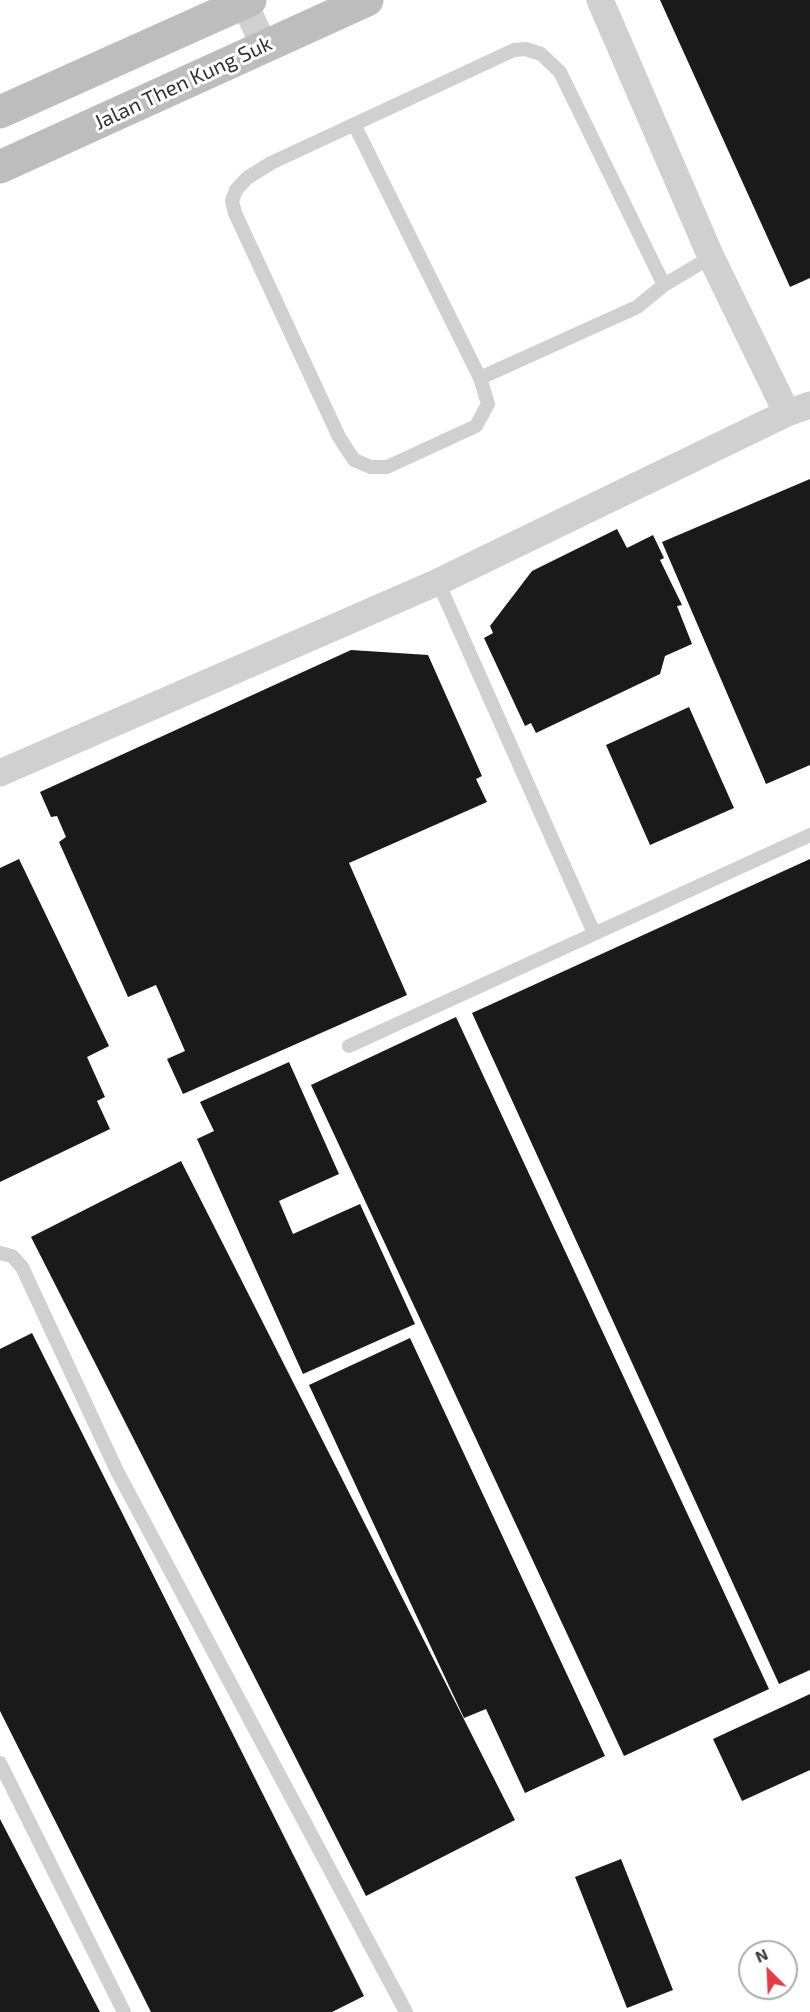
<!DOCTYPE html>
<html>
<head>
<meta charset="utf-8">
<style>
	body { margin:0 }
	#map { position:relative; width:810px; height:2012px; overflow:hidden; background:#fff; font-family:"Exo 2",sans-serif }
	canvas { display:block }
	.north { position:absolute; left:738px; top:1940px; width:60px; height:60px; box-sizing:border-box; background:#fff; border:2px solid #adadad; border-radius:50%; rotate:336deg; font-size:16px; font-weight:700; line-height:24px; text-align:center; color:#333 }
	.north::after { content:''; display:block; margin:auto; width:21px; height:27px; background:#e63946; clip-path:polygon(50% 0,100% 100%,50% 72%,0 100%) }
</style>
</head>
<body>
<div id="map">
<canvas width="810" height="2012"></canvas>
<div class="north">N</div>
</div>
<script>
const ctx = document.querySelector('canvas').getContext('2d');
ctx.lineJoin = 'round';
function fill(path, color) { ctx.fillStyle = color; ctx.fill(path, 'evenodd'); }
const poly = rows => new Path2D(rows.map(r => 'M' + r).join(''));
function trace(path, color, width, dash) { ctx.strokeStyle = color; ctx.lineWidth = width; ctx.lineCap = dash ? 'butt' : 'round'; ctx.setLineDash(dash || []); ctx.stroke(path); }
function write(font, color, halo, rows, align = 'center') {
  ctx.font = font + ' "Exo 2",sans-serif'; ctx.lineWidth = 6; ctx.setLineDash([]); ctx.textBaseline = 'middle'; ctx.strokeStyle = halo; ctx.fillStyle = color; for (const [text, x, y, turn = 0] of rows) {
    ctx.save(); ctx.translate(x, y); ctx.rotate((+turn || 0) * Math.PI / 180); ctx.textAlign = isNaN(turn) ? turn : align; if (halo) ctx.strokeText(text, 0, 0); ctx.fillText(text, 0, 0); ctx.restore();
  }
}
const building = poly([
	[660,0,810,0,810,278,790,287],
	[810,479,810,765,766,784,662,542],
	[617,529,627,548,653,535,664,558,660,560,682,605,677,606,692,644,665,656,660,674,536,733,531,723,525,726,484,638,493,633,490,626,532,571],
	[351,650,428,655,482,776,476,779,487,802,349,863,407,995,183,1094,167,1059,185,1051,156,985,128,997,59,842,66,837,57,816,51,817,40,792],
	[689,707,734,808,650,845,606,745],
	[19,859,109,1046,87,1057,105,1097,97,1101,110,1129,0,1182,0,868],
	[810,859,810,1670,779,1684,472,1013],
	[456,1017,769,1689,624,1756,311,1085],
	[289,1062,339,1174,279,1201,293,1234,360,1204,415,1324,303,1374,197,1139,214,1131,200,1102],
	[181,1161,515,1820,366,1896,31,1237],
	[32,1333,364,1996,332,2012,151,2012,0,1711,0,1349],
	[410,1338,605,1756,525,1793,486,1709,464,1718,309,1385],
	[810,1694,810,1770,742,1801,713,1739],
	[0,1819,100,2012,0,2012],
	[621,1859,673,1990,627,2008,575,1877]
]);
const lane = poly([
	[355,126,480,378,637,307,664,285,711,257],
	[480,378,488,404,476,426,387,467,371,467,354,460,339,437,235,213,232,201,236,190,247,178,271,163,514,50,526,49,541,54,560,72,664,285],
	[438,582,594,933],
	[349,1046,810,835],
	[0,1253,12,1256,22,1267,117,1471,406,2012],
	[0,1763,124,2012]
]);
const street = poly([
	[243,0,264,46],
	[600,0,711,257,787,413],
	[0,773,438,582,787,413,810,405]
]);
const secondary = poly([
	[0,112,250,0],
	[0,167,367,0]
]);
const streetNames = [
	["Jalan Then Kung Suk",183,83,-25]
];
fill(building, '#1a1a1a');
trace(lane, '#d0d0d0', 14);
trace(street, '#d0d0d0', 27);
trace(secondary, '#bdbdbd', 33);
write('21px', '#333', '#fff', streetNames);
</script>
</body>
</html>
